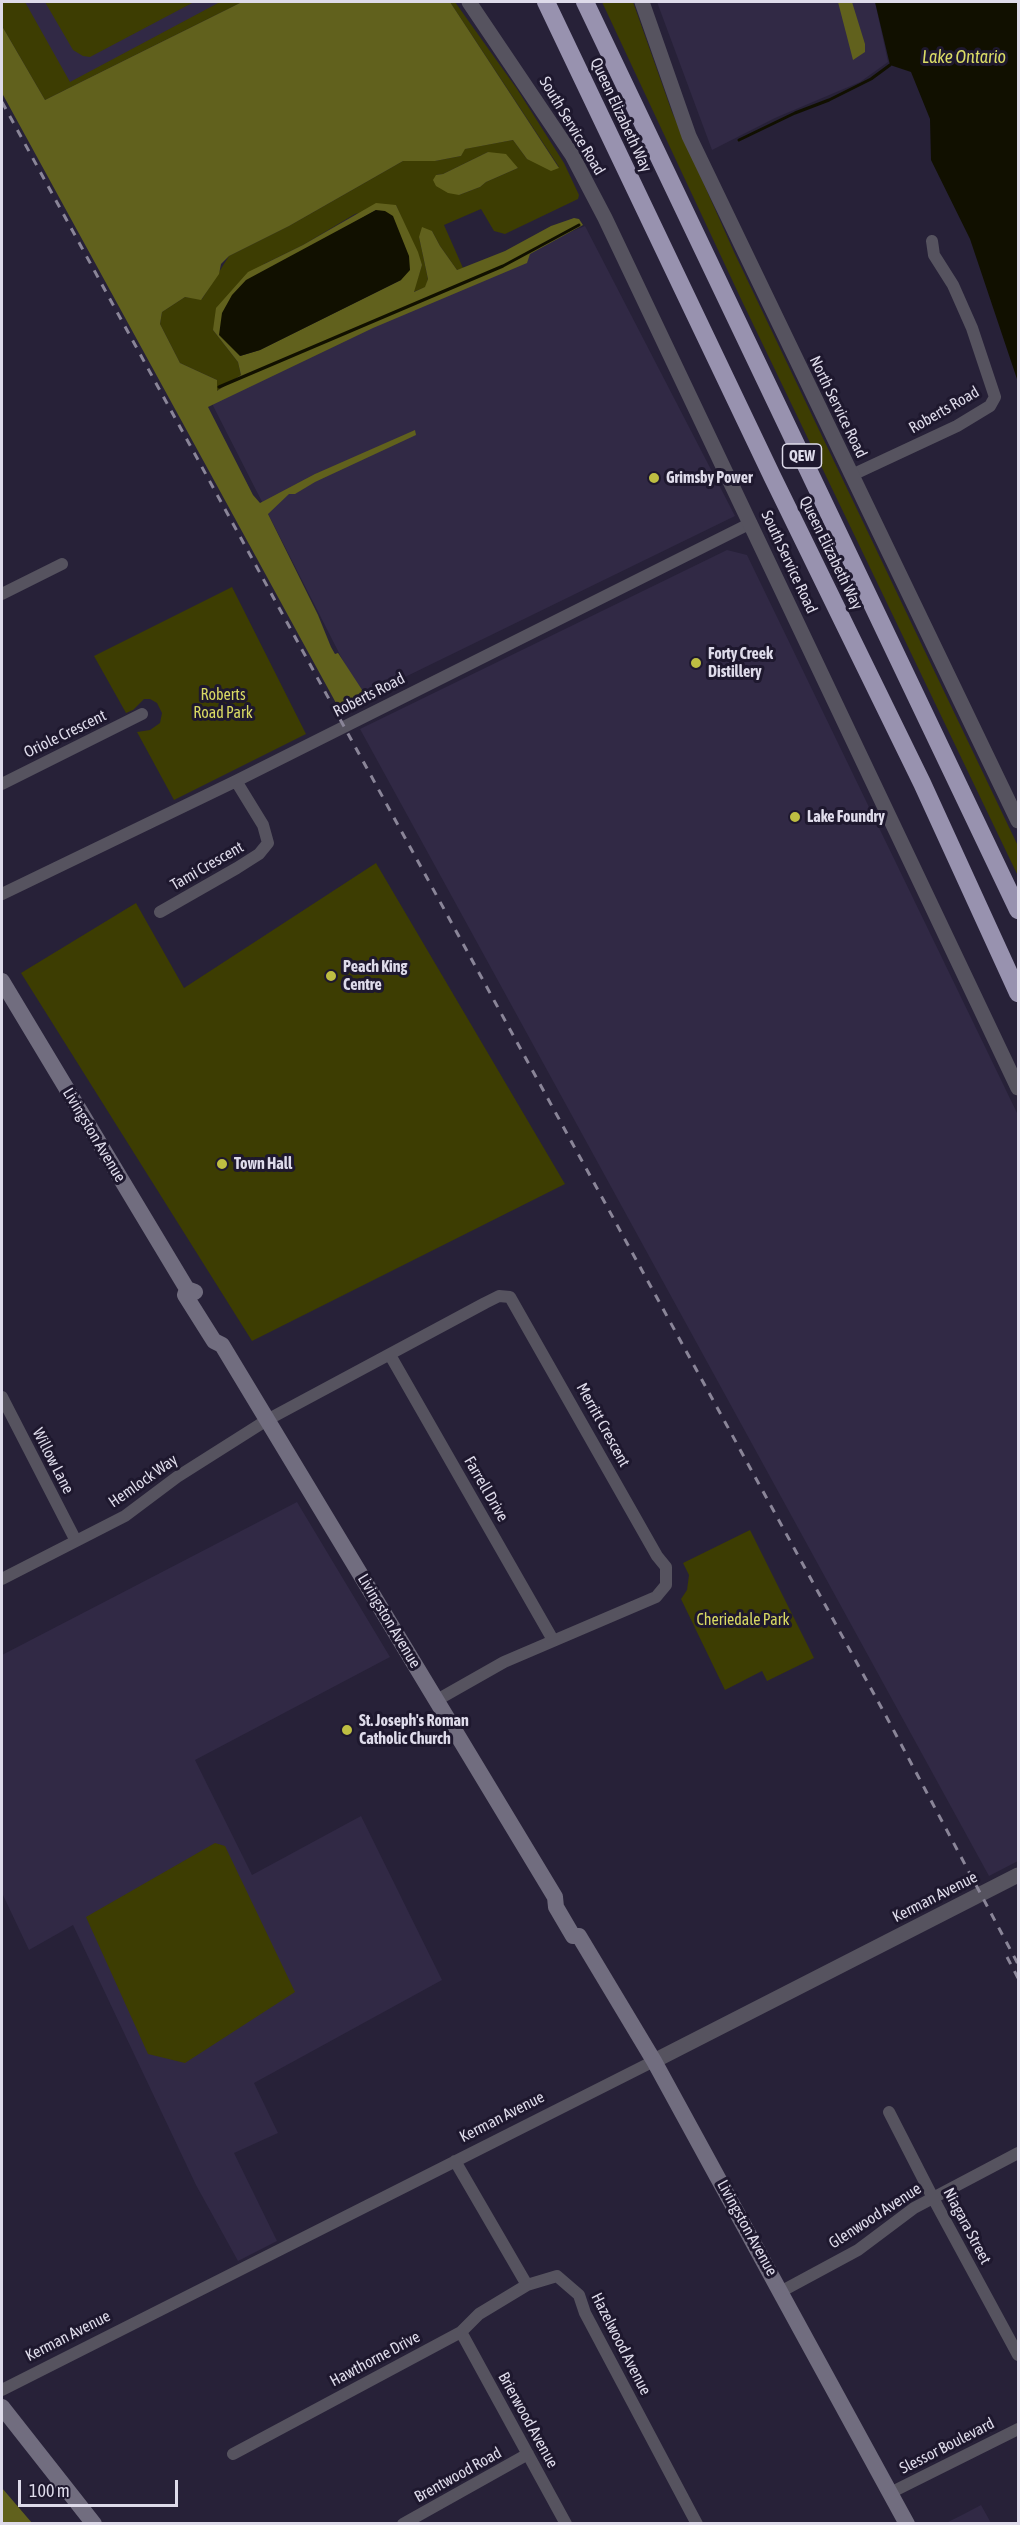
<!DOCTYPE html>
<html>
<head>
<meta charset="utf-8">
<style>
	body { margin:0 }
	#map { position:relative; width:1020px; height:2525px; overflow:hidden; background:#272138; font-family:"Asap Condensed",sans-serif }
	canvas { display:block }
	.frame { position:absolute; inset:0; border:3px solid #dedbea; pointer-events:none }
	.scale { position:absolute; left:18px; top:2480px; width:160px; height:27px; box-sizing:border-box; border:3px solid #dedbea; border-top:0; padding-left:8px; font-size:18px; line-height:21px; white-space:nowrap; color:#dedbea; -webkit-text-stroke:4px #1e182e; paint-order:stroke }
</style>
</head>
<body>
<div id="map">
<canvas width="1020" height="2525"></canvas>
<div class="frame"></div>
<div class="scale">100 m</div>
</div>
<script>
const ctx = document.querySelector('canvas').getContext('2d');
ctx.lineJoin = 'round';
function fill(path, color) { ctx.fillStyle = color; ctx.fill(path, 'evenodd'); }
const poly = rows => new Path2D(rows.map(r => 'M' + r).join(''));
function trace(path, color, width, dash) { ctx.strokeStyle = color; ctx.lineWidth = width; ctx.lineCap = dash ? 'butt' : 'round'; ctx.setLineDash(dash || []); ctx.stroke(path); }
function write(font, color, halo, rows, align = 'center') {
  ctx.font = font + ' "Asap Condensed",sans-serif'; ctx.lineWidth = 6; ctx.setLineDash([]); ctx.textBaseline = 'middle'; ctx.strokeStyle = halo; ctx.fillStyle = color; for (const [text, x, y, turn = 0] of rows) {
    ctx.save(); ctx.translate(x, y); ctx.rotate((+turn || 0) * Math.PI / 180); ctx.textAlign = isNaN(turn) ? turn : align; if (halo) ctx.strokeText(text, 0, 0); ctx.fillText(text, 0, 0); ctx.restore();
  }
}
const built = poly([
	[18,2,236,2,68,94],
	[657,2,875,2,888,62,860,82,775,118,712,150],
	[585,226,735,516,362,698,203,386],
	[727,550,747,555,1018,1115,1018,1861,989,1876,360,729],
	[297,1502,390,1657,195,1760,252,1875,361,1816,442,1980,254,2083,278,2133,234,2153,277,2241,238,2261,196,2185,73,1925,29,1950,2,1893,2,1655],
	[981,2505,991,2523,946,2523,964,2514]
]);
const green = poly([
	[2,2,25,2,70,82,220,2,242,2,45,100,2,26],
	[45,2,194,2,90,57,83,56,73,50],
	[450,2,455,2,517,89,564,163,579,195,578,199,505,234,494,231,481,209,444,225,463,268,457,270,440,246,432,231,419,237,428,279,426,287,413,292,422,265,396,205,355,214,303,245,264,264,213,330,238,362,241,375,217,391,217,380,180,363,160,324,162,312,185,297,202,299,229,256,289,226,403,161,435,161,461,156,464,149,513,140,527,159,559,167],
	[488,152,518,168,486,182,480,187,459,195,436,175,443,174],
	[602,2,633,2,672,112,734,252,1018,846,1018,876,741,299],
	[232,587,306,734,174,800,137,732,150,730,160,723,162,713,157,703,150,699,144,699,133,710,126,713,94,656],
	[376,863,565,1184,252,1341,21,973,136,903,184,988],
	[750,1530,814,1658,767,1681,762,1671,725,1690,681,1599,687,1590,689,1575,683,1563],
	[215,1843,225,1846,295,1992,185,2063,148,2054,86,1917]
]);
const forest = poly([
	[242,2,450,2,559,168,551,171,527,159,513,140,465,149,461,156,435,161,403,161,289,226,229,256,221,264,219,274,201,300,185,297,162,312,160,324,180,363,217,380,217,391,241,375,238,362,213,330,216,308,248,272,303,245,376,203,396,205,418,252,422,265,414,292,425,287,428,279,419,237,422,227,432,231,440,246,457,270,505,251,551,226,574,218,579,219,583,225,530,254,527,263,373,328,208,407,253,495,260,503,315,474,415,430,416,435,315,482,295,494,289,494,268,514,318,615,331,647,335,654,338,653,368,699,366,703,342,714,2,93,2,26,45,100],
	[376,210,401,280,260,350,240,356,343,229],
	[838,2,852,2,865,44,865,52,853,60],
	[488,152,506,154,518,168,486,182,480,187,459,195,448,193,436,186,433,180,436,175,443,174],
	[2,2488,32,2523,2,2523]
]);
const water = poly([
	[875,2,1018,2,1018,382,970,239,931,160,930,119,911,72,890,65],
	[376,210,385,211,393,216,409,256,410,270,401,280,260,350,240,356,219,335,222,313,232,295,246,280]
]);
const stream = poly([
	[739,140,795,113,829,100,871,79,890,65],
	[219,387,503,266,579,225]
]);
const minor = poly([
	[852,475,957,426,990,406,995,397,972,328,953,285,934,255,932,241],
	[2,594,62,564],
	[2,784,142,714],
	[2,894,236,781,751,523],
	[160,912,237,868,259,854,268,843,263,825,236,781],
	[390,1355,553,1640],
	[2,1397,76,1541],
	[2,1579,125,1516,177,1477,267,1420,485,1303,499,1296,510,1297,657,1556,666,1567,666,1585,656,1597,504,1662,437,1700],
	[889,2112,933,2198,1018,2355],
	[455,2161,527,2285],
	[782,2291,858,2250,914,2208,1018,2153],
	[461,2332,566,2524],
	[2,2390,654,2061],
	[233,2454,461,2332,479,2314,527,2285,557,2276,579,2295,585,2313,697,2524],
	[890,2493,1018,2429],
	[403,2524,528,2454]
]);
const tertiary = poly([
	[469,2,572,155,605,218,1018,1088],
	[642,2,689,136,1018,821],
	[654,2061,1018,1875]
]);
const secondary = poly([
	[2,981,187,1289,195,1292],
	[187,1289,185,1295,214,1341,222,1345,555,1897,556,1907,573,1936,579,1936,654,2061,907,2524],
	[2,2407,94,2524]
]);
const motorway = poly([
	[546,2,772,476,922,783,1018,993],
	[585,2,1018,910]
]);
const rail = poly([
	[2,102,886,1716,1018,1964],
	[1007,1957,1018,1978]
]);
const markers = [
	[654,478,6,"#bebe42"],
	[696,663,6,"#bebe42"],
	[795,817,6,"#bebe42"],
	[331,976,6,"#bebe42"],
	[222,1164,6,"#bebe42"],
	[347,1730,6,"#bebe42"]
];
const shields = [
	[802,456,39]
];
const shieldNames = [
	["QEW",802,456]
];
const streetNames = [
	["Queen Elizabeth Way",621,115,65],
	["South Service Road",572,126,59],
	["North Service Road",838,407,64],
	["Roberts Road",944,410,-30],
	["Queen Elizabeth Way",831,553,64],
	["South Service Road",789,562,65],
	["Roberts Road",369,695,-27],
	["Oriole Crescent",65,734,-26],
	["Tami Crescent",207,866,-30],
	["Livingston Avenue",94,1135,59],
	["Merritt Crescent",603,1425,61],
	["Willow Lane",53,1461,63],
	["Hemlock Way",143,1481,-35],
	["Farrell Drive",486,1489,60],
	["Livingston Avenue",389,1621,59],
	["Kerman Avenue",935,1897,-27],
	["Kerman Avenue",502,2117,-27],
	["Glenwood Avenue",875,2216,-33],
	["Niagara Street",967,2226,62],
	["Livingston Avenue",747,2228,61],
	["Kerman Avenue",68,2336,-27],
	["Hazelwood Avenue",621,2344,63],
	["Hawthorne Drive",375,2359,-28],
	["Brierwood Avenue",528,2420,61],
	["Slessor Boulevard",947,2446,-27],
	["Brentwood Road",458,2475,-29]
];
const poiNames = [
	["Grimsby Power",666,478],
	["Forty Creek",708,654],
	["Distillery",708,672],
	["Lake Foundry",807,817],
	["Peach King",343,967],
	["Centre",343,985],
	["Town Hall",234,1164],
	["St. Joseph's Roman",359,1721],
	["Catholic Church",359,1739]
];
const parkNames = [
	["Roberts",223,695],
	["Road Park",223,713],
	["Cheriedale Park",743,1620]
];
const waterNames = [
	["Lake Ontario",964,57]
];
fill(built, '#312945');
fill(green, '#3d3d02');
fill(forest, '#61611d');
fill(water, '#111000');
trace(stream, '#111000', 3);
trace(minor, '#56535f', 12);
trace(tertiary, '#56535f', 15);
trace(secondary, '#716d7f', 16);
trace(motorway, '#9892af', 18);
trace(rail, '#8a8598', 3, [8, 8]);
for (const [x, y, r, color] of markers) { const dot = new Path2D(); dot.arc(x, y, r, 0, 2 * Math.PI); ctx.fillStyle = color; ctx.fill(dot); trace(dot, '#1e182e', 2); }
for (const [x, y, w] of shields) { const box = new Path2D(); box.roundRect(x - w / 2, y - 12, w, 24, 4.5); ctx.fillStyle = '#1e182e'; ctx.fill(box); trace(box, '#dedbea', 1.5); }
write('bold 15px', '#dedbea', null, shieldNames);
write('16px', '#dedbea', '#1e182e', streetNames);
write('bold 16px', '#dedbea', '#1e182e', poiNames, 'left');
write('16px', '#d8d963', '#1e182e', parkNames);
write('italic 18px', '#dbdc66', '#1e182e', waterNames);
</script>
</body>
</html>
